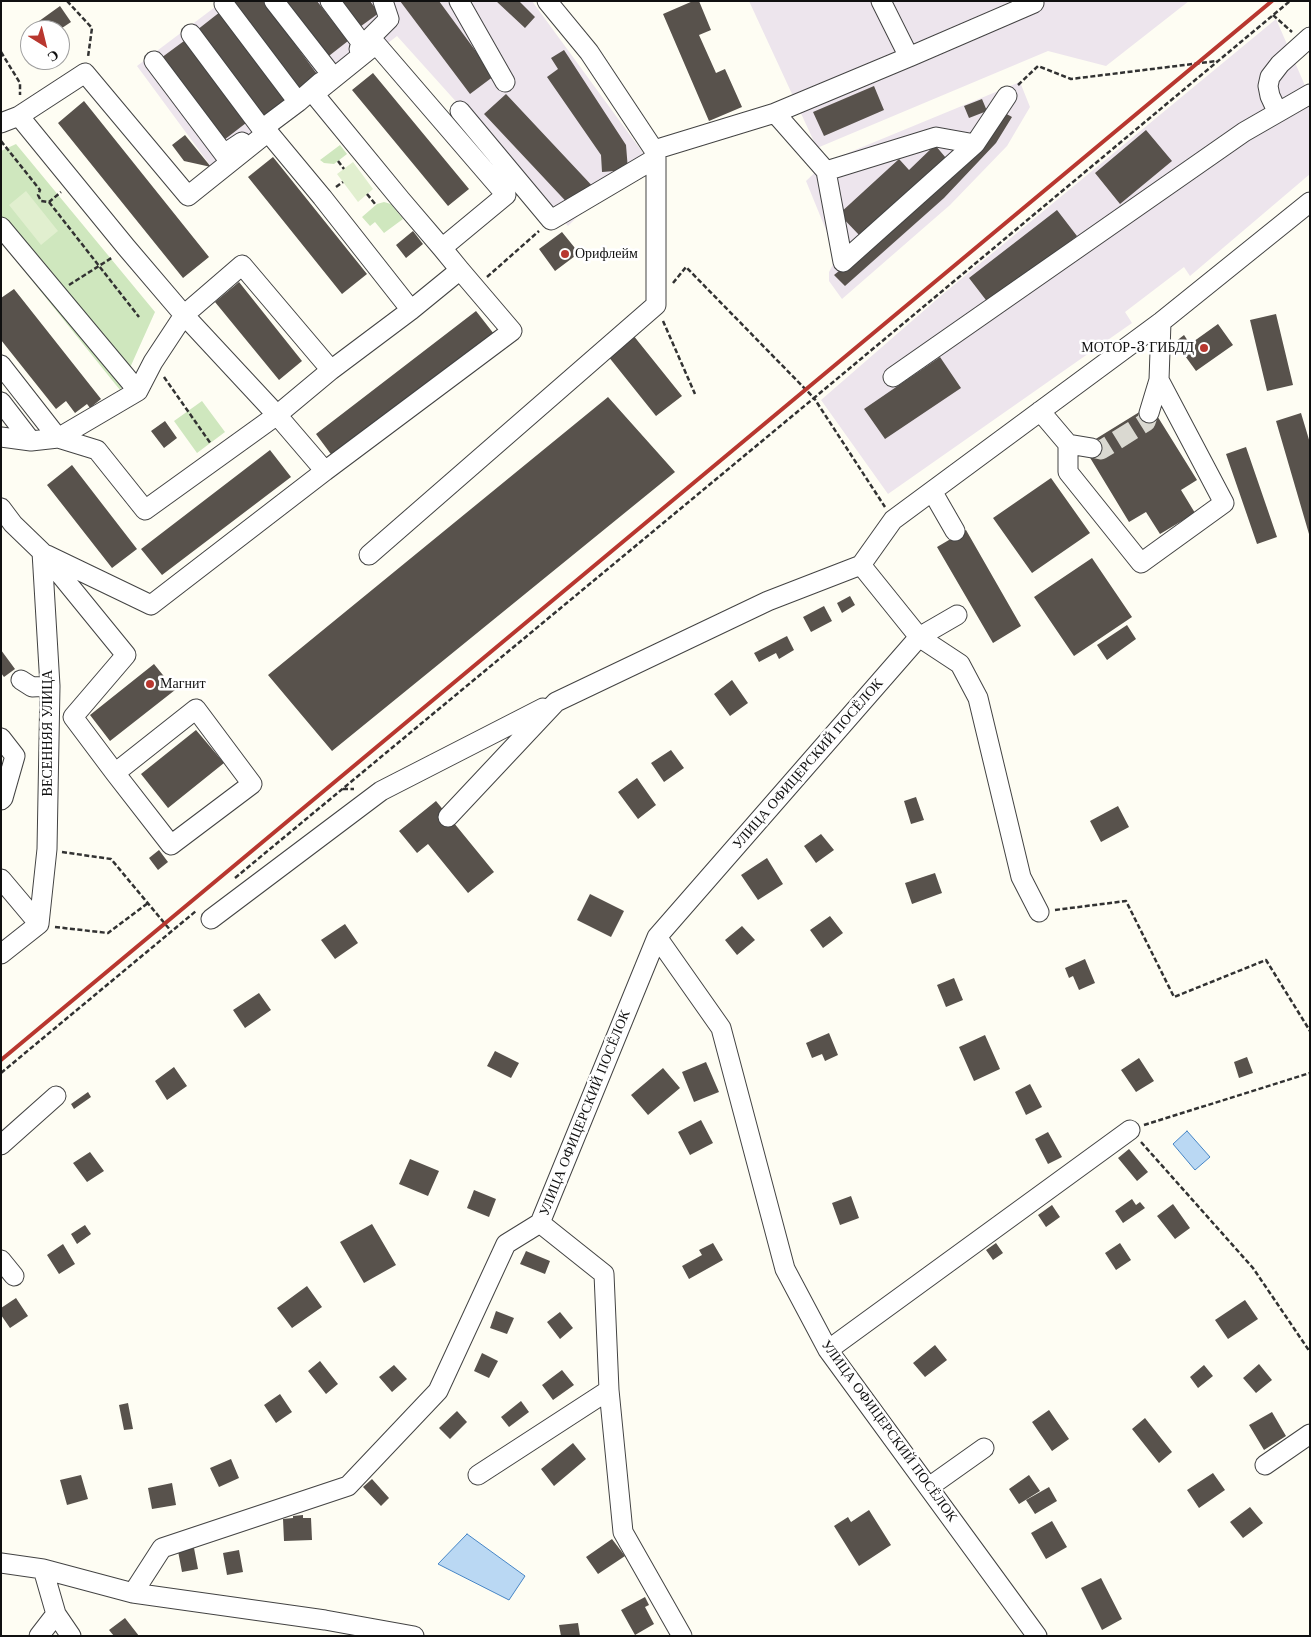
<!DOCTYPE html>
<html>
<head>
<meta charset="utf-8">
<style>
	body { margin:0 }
	#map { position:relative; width:1311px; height:1637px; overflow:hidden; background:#fefdf3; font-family:"Libre Baskerville",serif }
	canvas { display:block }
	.frame { position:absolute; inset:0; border:2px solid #101010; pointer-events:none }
	.north { position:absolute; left:20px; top:20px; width:50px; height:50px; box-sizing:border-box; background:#fff; border:1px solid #9f9f9f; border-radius:50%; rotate:144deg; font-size:14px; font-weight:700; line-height:20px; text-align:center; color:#101010 }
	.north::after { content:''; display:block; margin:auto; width:18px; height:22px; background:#b8372f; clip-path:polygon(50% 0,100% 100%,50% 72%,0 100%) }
</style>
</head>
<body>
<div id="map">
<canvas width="1311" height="1637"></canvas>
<div class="frame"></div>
<div class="north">С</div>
</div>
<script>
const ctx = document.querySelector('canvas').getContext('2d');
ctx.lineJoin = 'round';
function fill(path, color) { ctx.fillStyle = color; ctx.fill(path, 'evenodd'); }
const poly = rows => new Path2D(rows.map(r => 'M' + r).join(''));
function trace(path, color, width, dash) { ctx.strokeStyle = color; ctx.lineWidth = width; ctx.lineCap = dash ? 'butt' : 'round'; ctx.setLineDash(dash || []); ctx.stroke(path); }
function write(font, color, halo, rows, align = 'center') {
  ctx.font = font + ' "Libre Baskerville",serif'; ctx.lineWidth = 5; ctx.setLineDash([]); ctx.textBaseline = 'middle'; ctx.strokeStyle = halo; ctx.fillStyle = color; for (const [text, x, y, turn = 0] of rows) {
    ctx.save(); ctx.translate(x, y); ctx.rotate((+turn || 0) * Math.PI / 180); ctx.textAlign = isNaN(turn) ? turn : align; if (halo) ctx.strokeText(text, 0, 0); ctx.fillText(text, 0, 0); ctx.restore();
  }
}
const industrial = poly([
	[223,1,532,1,646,157,604,190,568,226,397,36,218,176,137,66],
	[749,1,1189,1,1106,66,1048,51,817,148],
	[1276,19,1310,97,1310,174,1190,276,1184,267,1125,312,1132,323,888,494,821,400,943,294],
	[1020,82,1030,107,1007,146,950,205,842,299,829,281,829,272,837,257,806,181,826,162]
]);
const green = poly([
	[16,144,155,312,120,390,1,242,1,151],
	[340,145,347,154,334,164,324,163,320,160],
	[384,202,391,204,403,219,384,233,375,222,370,226,362,217,377,204],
	[202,401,225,432,197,453,174,421]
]);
const pitch = poly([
	[353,162,373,189,358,202,337,174],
	[26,191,58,231,41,245,9,205]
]);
const water = poly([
	[1187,1131,1210,1157,1195,1170,1173,1144,1187,1131],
	[467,1534,525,1576,509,1600,438,1564,467,1534]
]);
const building = poly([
	[236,1,263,1,317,74,295,91,231,5],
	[281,1,317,1,348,41,325,59],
	[336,1,370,1,379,13,357,29],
	[400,1,439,1,494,76,470,94],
	[496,1,519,1,535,17,525,28],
	[693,1,699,1,711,30,699,35,716,73,725,69,742,107,709,121,663,14],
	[60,6,71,22,59,30,40,30,35,24],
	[220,12,288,102,265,119,197,30],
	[184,41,246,123,224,140,161,58],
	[564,50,626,145,628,170,602,172,601,155,547,77,558,69,551,58],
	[373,73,469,189,448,206,352,90],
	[874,86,884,110,824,136,813,112],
	[506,94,597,191,575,211,484,114],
	[982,99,987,111,969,118,964,106],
	[84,101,209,257,183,278,58,123],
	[1003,112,1012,117,996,143,944,198,845,286,834,275,895,226],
	[1146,130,1172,161,1120,204,1095,173],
	[185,135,211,167,184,161,172,145],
	[935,145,946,158,860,236,839,214,899,159,909,170],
	[273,157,367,274,342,294,248,177],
	[1057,210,1077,236,989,304,969,278],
	[413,231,423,244,406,258,396,245],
	[562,232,579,253,555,271,539,249],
	[239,282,302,361,279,380,215,302],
	[14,289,101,399,90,408,87,404,75,413,66,401,56,409,1,340,1,298],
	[476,311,494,334,333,457,316,434],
	[1276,314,1293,385,1267,391,1250,320],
	[1218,324,1233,345,1196,371,1175,342,1184,335,1190,344],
	[633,335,682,396,656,416,608,356],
	[940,357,961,388,885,439,864,409],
	[608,397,675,472,332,751,268,675],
	[1141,411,1156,414,1197,480,1181,490,1195,513,1160,534,1146,512,1129,522,1089,456,1094,440],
	[1301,413,1310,443,1309,534,1276,421],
	[165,421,177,438,164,448,151,431],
	[1246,447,1277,537,1257,544,1226,454],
	[270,450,291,477,162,575,141,549],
	[72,465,137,549,112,568,47,485],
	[1051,478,1090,533,1032,573,993,518],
	[966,530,1021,626,993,643,937,547],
	[1092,558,1132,617,1074,656,1034,597],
	[850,596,855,605,842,613,837,603],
	[824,606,832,621,811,632,803,617],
	[1127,625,1136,639,1107,660,1097,645],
	[787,636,794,650,779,659,776,653,759,662,754,653],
	[1,650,15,669,4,677,1,673],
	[154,664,175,690,110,741,90,715],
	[732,680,748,703,730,716,714,694],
	[196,730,224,763,168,808,141,774],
	[671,750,684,768,664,782,651,763],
	[637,778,656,805,638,819,618,792],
	[916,797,924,820,911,824,904,801],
	[436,801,494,872,468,893,428,844,417,853,399,831],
	[1118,806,1129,827,1101,842,1090,821],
	[821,834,834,850,816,863,804,846],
	[159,850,168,862,158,870,149,858],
	[767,858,783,884,758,900,741,875],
	[935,873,942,893,912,904,905,883],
	[590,894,624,911,611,937,577,920],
	[830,916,843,933,823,948,810,930],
	[345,924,358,943,335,959,321,940],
	[742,926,755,940,737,955,725,940],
	[1085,959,1095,983,1079,990,1073,976,1069,978,1065,968],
	[954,978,963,1000,946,1007,937,985],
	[259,993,271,1010,245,1028,233,1010],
	[829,1033,838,1055,825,1061,822,1054,812,1058,806,1043],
	[985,1035,1000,1069,974,1081,959,1047],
	[495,1051,519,1063,511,1078,487,1066],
	[1247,1057,1253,1073,1239,1078,1234,1062],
	[1139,1058,1154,1081,1136,1092,1121,1070],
	[706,1062,719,1092,694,1102,682,1072],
	[174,1067,187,1086,167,1100,155,1081],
	[663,1068,680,1088,648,1115,631,1095],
	[1030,1084,1042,1107,1026,1115,1015,1092],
	[88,1092,91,1097,74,1109,71,1104],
	[701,1120,713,1143,690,1155,678,1132],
	[1048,1132,1062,1157,1048,1164,1035,1139],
	[1129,1149,1148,1172,1137,1181,1118,1158],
	[90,1152,104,1171,87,1182,73,1163],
	[410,1159,439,1171,428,1196,399,1184],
	[474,1190,496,1199,489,1217,467,1208],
	[851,1196,859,1218,840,1225,832,1203],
	[1132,1199,1136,1205,1140,1202,1145,1208,1123,1223,1115,1211],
	[1173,1204,1190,1228,1175,1239,1157,1216],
	[1052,1205,1060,1217,1046,1227,1038,1215],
	[372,1224,396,1265,364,1283,340,1242],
	[85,1225,91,1234,77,1244,71,1234],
	[713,1243,723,1260,689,1279,682,1266,702,1255,699,1250],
	[996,1243,1003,1253,993,1260,986,1250],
	[1120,1243,1131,1260,1116,1270,1105,1253],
	[63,1244,75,1264,59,1274,47,1255],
	[526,1251,550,1261,545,1274,520,1264],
	[307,1286,322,1307,292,1328,277,1308],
	[16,1298,28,1316,10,1328,1,1315,1,1308],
	[1245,1300,1258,1319,1228,1339,1215,1320],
	[496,1311,514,1318,507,1334,490,1328],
	[560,1312,573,1328,560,1339,547,1322],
	[935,1345,947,1360,925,1377,913,1363],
	[482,1353,498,1361,489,1378,474,1371],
	[320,1361,338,1384,326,1394,308,1371],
	[1259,1364,1272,1380,1256,1393,1243,1378],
	[394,1365,407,1379,392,1392,379,1377],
	[1204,1365,1213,1376,1198,1388,1190,1377],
	[562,1370,574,1385,553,1400,542,1385],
	[280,1394,292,1412,276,1423,264,1405],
	[521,1401,529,1412,509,1427,501,1417],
	[128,1403,133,1429,124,1430,119,1405],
	[1049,1410,1069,1439,1052,1451,1032,1422],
	[457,1411,467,1422,450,1439,439,1428],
	[1272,1412,1286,1436,1264,1450,1249,1425],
	[1145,1418,1172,1452,1159,1463,1132,1429],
	[573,1443,586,1459,554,1486,541,1469],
	[231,1459,239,1478,219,1487,210,1468],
	[1213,1473,1225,1490,1199,1508,1187,1490],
	[81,1475,88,1499,67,1505,60,1480],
	[1029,1475,1040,1491,1019,1504,1009,1489],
	[372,1479,389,1498,381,1506,363,1487],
	[172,1483,176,1505,152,1509,148,1488],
	[1049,1487,1057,1501,1035,1514,1026,1500],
	[1250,1507,1263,1523,1243,1538,1230,1522],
	[869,1510,891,1545,859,1566,834,1526,848,1517,851,1522],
	[303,1515,303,1518,311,1518,312,1540,284,1541,283,1519,293,1518,293,1516],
	[1052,1521,1067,1547,1046,1559,1031,1533],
	[612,1539,625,1556,598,1574,586,1557],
	[194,1548,198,1569,182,1572,178,1551],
	[239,1550,243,1572,227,1575,223,1553],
	[1101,1578,1122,1619,1102,1630,1081,1588],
	[645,1597,649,1605,645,1607,654,1624,635,1635,621,1610],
	[125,1618,139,1636,114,1636,109,1630],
	[578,1623,580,1636,561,1636,559,1625]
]);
const minorTunnel = poly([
	[1092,448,1101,450,1146,422,1149,413]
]);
const path = poly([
	[67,1,92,28,88,57],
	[1273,15,1292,32],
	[1,52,20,83,20,95],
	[1018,85,1038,66,1071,79,1217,61],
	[1,141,40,190,38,195,41,201,49,202,61,192],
	[338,161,344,169],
	[336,187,343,182],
	[367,194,376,205],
	[49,202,139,317],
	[487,277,539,231],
	[673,283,686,267,814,398,1290,1],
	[69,285,113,257],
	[663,321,695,394],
	[164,377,211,444],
	[343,789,354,789],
	[62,852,111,859,171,931],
	[235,878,814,398,885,507],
	[1055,910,1126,901,1174,997,1266,960,1310,1031],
	[55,927,108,933,148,903],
	[1,1073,196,911],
	[1144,1125,1310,1073],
	[1141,1142,1253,1268,1310,1352]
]);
const minor = poly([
	[274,1,331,74],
	[330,1,363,45],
	[459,1,505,82],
	[224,4,298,102],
	[191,34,262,129,298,102,321,82],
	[359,49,389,19,383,1],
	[909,57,1034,3],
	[154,61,224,154,242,142],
	[460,111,551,220,656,158],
	[1277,111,1270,96,1268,86,1270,77,1280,64,1310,37],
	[775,113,909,57,881,1],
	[19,116,85,73,188,196,268,132,322,197,411,310],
	[1,123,19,116,126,247,184,315,277,415,325,471,512,331,460,270,442,248,401,200,314,94,376,44,506,195,442,248],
	[975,144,1007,96],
	[654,150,775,113,826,171,843,262,975,144,936,137,826,171],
	[1,227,138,391,153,362,184,315,242,265,331,370],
	[1,365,58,438,138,391],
	[893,377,1244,132,1310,94],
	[1,402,31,441],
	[1040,411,1068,444,1068,472,1141,563,1224,503,1159,380,1161,322],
	[1149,413,1159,380],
	[1,437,31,441,58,438,97,450,145,510,277,415,331,370,411,310,460,270],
	[1068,444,1092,448],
	[932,491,955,531],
	[1,508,13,524,42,552,126,655,73,717,115,773,171,845,252,784,196,709,115,773],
	[47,555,151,605,325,471],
	[369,555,656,305,656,158,654,150,589,52,547,1],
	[21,680,32,687,50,686],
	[1,738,15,756,3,798,1,800],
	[448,817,556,702,768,601,861,565],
	[1,879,39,924],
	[1039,912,1021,877,978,698,960,664,919,637,861,565,893,520,1161,322,1310,202],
	[211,919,381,791,543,708],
	[657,937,721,1028,785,1269,828,1350,1037,1636],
	[1,954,39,924,47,849,50,686,42,552],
	[1,1145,56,1096],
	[540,1223,604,1274,609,1390,623,1532,682,1636],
	[1,1260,14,1276],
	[828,1350,1130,1130],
	[1265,1465,1310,1434],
	[478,1475,609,1390],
	[929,1487,984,1448],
	[1,1563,43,1569,133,1593,325,1620,414,1636],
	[43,1569,56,1614,71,1636],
	[133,1593,162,1548,348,1486,438,1391,506,1244,540,1223,657,937,919,637,957,615],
	[39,1636,56,1614]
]);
const rail = poly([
	[1,1060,1272,1]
]);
const markers = [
	[565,254,5,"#b8372f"],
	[1204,348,5,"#b8372f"],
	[150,684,5,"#b8372f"]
];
const poiNames = [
	["Орифлейм",575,254],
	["МОТОР-3 ГИБДД",1194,348,"right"],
	["Магнит",160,684]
];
const streetNames = [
	["ВЕСЕННЯЯ УЛИЦА",48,733,-90],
	["УЛИЦА ОФИЦЕРСКИЙ ПОСЁЛОК",808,764,-49],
	["УЛИЦА ОФИЦЕРСКИЙ ПОСЁЛОК",585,1113,-68],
	["УЛИЦА ОФИЦЕРСКИЙ ПОСЁЛОК",889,1431,54]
];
fill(industrial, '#ede5ed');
fill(green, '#cfe7be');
fill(pitch, '#e1efcf');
fill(water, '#bad8f3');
trace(water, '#4685c5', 1);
fill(building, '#58524c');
trace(minorTunnel, '#dad9d1', 19, [19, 9]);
trace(minor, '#434343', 21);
trace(path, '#323232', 2.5, [5, 2.5]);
trace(minor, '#fff', 19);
trace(rail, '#b8372f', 4);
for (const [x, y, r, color] of markers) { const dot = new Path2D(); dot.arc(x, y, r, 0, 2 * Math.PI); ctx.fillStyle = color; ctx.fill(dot); trace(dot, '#fff', 2); }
write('14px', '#101010', '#fff', poiNames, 'left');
write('14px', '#101010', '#fff', streetNames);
</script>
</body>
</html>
